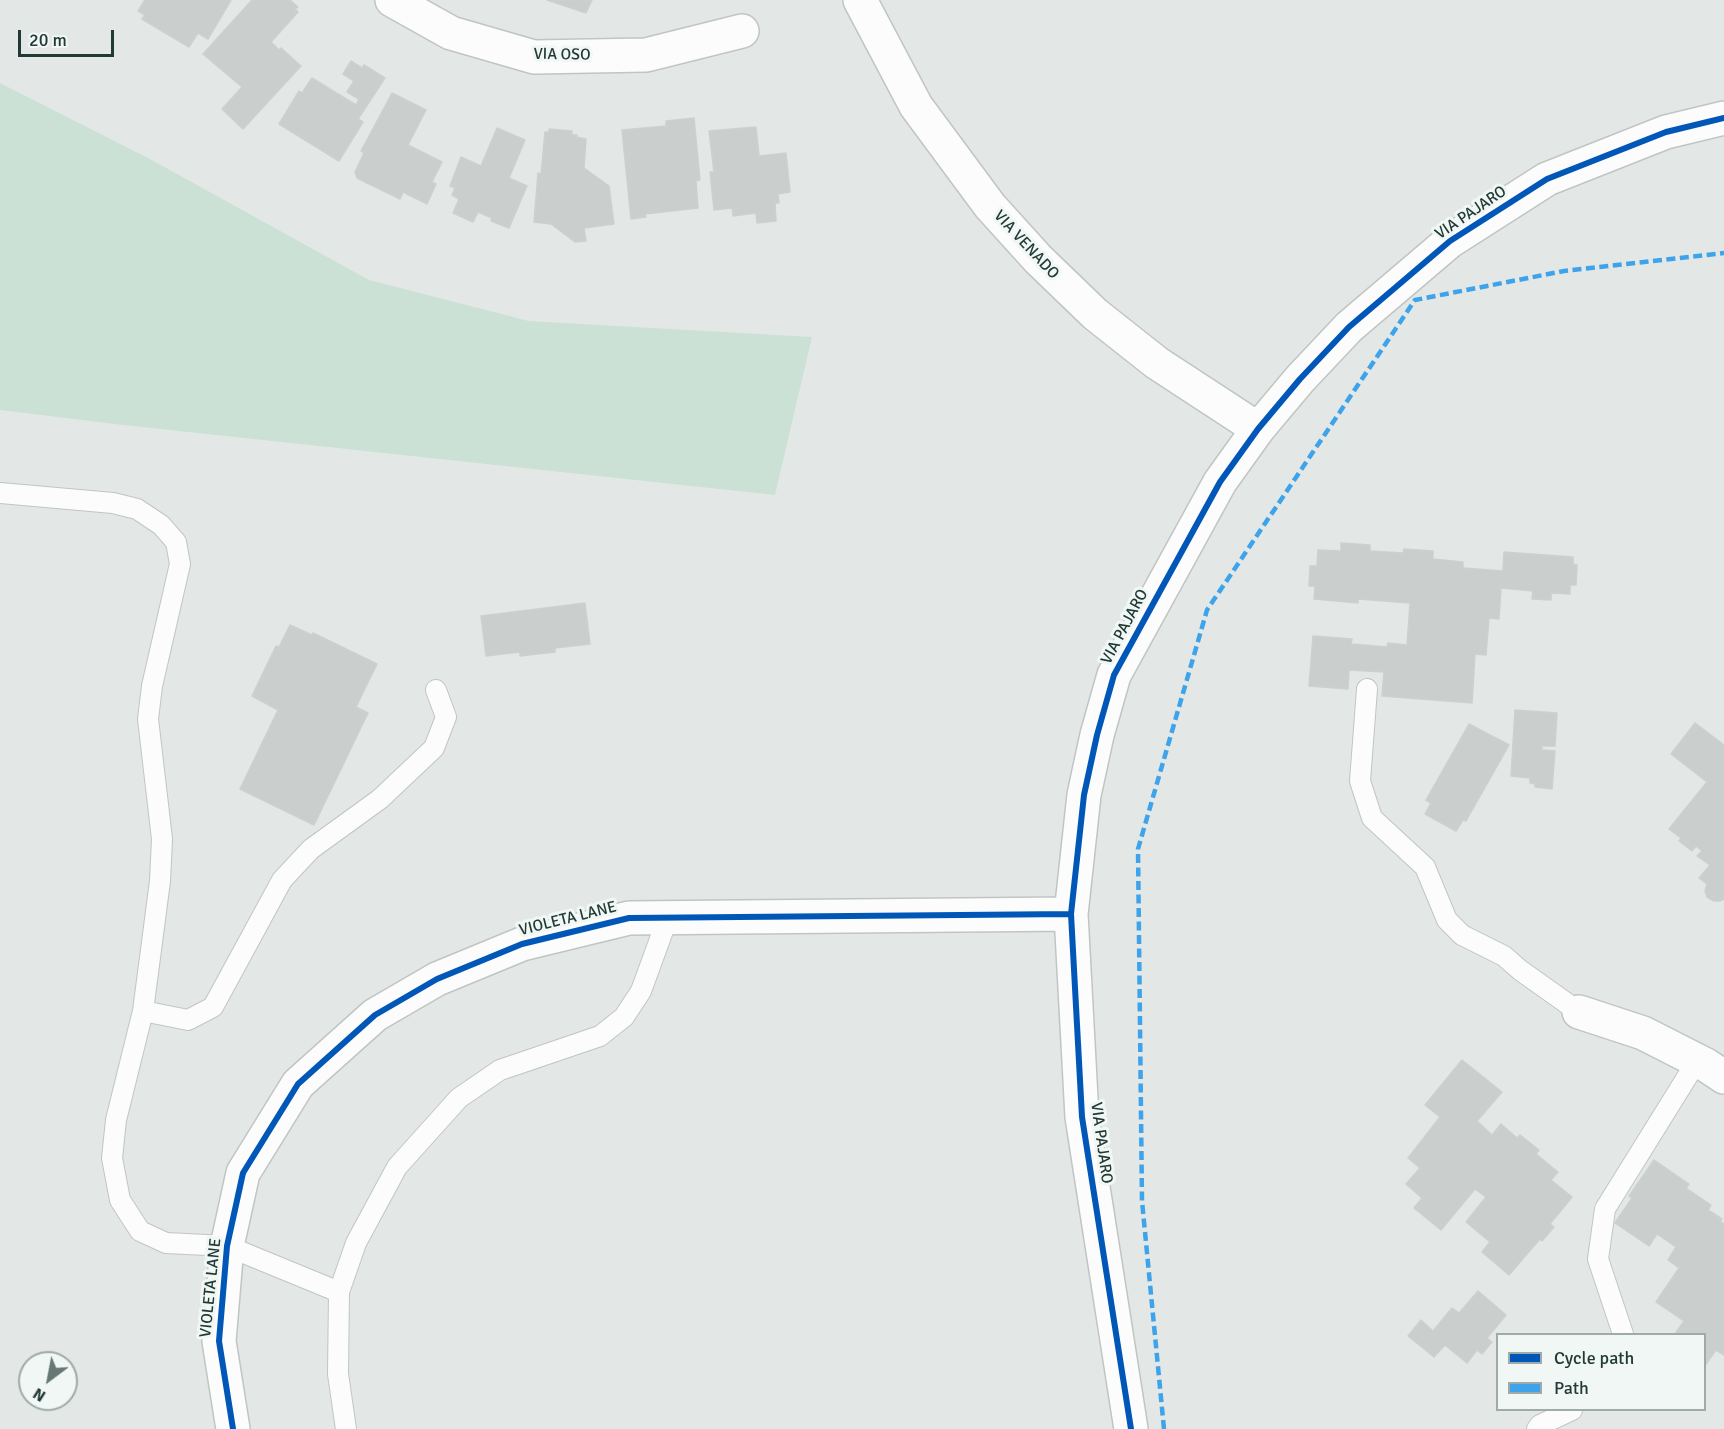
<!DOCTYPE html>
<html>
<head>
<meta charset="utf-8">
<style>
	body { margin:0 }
	#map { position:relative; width:1724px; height:1429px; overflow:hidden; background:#e3e8e6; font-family:Signika,sans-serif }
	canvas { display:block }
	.legend { position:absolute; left:1496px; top:1333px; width:210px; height:78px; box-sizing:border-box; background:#f1f7f5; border:2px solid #9eaba9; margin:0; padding:8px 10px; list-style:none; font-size:18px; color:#223a36 }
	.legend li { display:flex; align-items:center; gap:12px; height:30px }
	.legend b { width:30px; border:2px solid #9eaba9 }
	.north { position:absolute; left:18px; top:1351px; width:60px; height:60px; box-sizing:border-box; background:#f1f7f5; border:2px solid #9eaba9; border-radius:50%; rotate:212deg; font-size:16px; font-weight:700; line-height:24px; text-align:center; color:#223a36 }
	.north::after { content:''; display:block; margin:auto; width:21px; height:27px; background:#667774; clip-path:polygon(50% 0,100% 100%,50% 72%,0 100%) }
	.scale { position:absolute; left:18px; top:30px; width:96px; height:27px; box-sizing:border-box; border:3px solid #223a36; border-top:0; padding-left:8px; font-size:18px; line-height:21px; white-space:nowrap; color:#223a36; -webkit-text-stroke:4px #f1f7f5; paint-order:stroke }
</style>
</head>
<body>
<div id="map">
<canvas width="1724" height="1429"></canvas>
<ul class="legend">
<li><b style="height:8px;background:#0057b8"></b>Cycle path</li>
<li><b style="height:8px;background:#3ea3eb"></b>Path</li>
</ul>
<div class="north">N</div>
<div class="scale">20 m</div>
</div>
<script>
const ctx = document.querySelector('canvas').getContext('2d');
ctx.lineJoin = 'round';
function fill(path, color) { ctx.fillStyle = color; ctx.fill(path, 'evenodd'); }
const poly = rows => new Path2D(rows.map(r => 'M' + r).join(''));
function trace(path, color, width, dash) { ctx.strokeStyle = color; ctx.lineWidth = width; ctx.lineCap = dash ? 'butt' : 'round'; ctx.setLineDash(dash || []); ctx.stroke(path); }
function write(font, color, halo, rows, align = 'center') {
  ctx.font = font + ' Signika,sans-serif'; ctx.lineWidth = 6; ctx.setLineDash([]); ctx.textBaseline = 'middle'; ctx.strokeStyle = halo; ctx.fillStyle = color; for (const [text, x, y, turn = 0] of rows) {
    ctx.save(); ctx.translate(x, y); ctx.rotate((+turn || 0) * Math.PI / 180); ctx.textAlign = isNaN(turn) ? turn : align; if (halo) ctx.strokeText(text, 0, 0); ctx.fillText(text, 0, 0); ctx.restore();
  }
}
const green = poly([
	[0,83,150,159,369,280,529,321,812,337,775,495,123,425,0,410]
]);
const building = poly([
	[145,0,231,0,208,39,198,33,189,47,142,19,145,15,138,11,145,0],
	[252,0,290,0,298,7,295,9,298,12,271,42,279,50,281,48,301,66,243,129,222,109,242,87,203,54,252,0],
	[547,0,592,0,586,13,547,0],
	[351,61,362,68,364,65,385,78,358,119,363,122,339,161,279,124,299,91,302,93,312,78,356,105,359,99,347,92,354,81,343,74,351,61],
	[392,93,426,110,408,145,442,162,432,182,436,184,427,204,403,192,400,199,357,178,355,172,364,153,361,151,392,93],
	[694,118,700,180,696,181,698,208,645,214,646,217,631,219,622,130,666,126,666,121,694,118],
	[756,127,759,156,786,153,790,192,778,194,779,203,775,203,776,221,757,223,756,213,733,216,732,208,714,210,710,172,714,172,709,131,756,127],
	[497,128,525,140,509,178,527,186,509,228,491,221,492,218,478,212,473,222,453,213,459,199,452,195,455,188,450,186,461,157,481,166,497,128],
	[549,129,572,131,572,135,577,135,576,137,586,139,584,168,609,186,614,224,584,228,586,241,575,242,551,224,534,222,538,173,541,174,545,132,549,132,549,129],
	[1341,543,1370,545,1370,551,1403,553,1404,549,1433,551,1433,559,1463,562,1463,568,1503,571,1504,552,1573,557,1573,564,1577,565,1576,585,1570,585,1570,594,1551,593,1551,600,1532,599,1533,591,1501,588,1499,619,1489,618,1486,655,1475,654,1472,703,1382,696,1384,672,1349,670,1348,689,1309,686,1313,636,1352,639,1351,644,1387,647,1388,643,1407,645,1410,603,1358,599,1358,603,1314,599,1315,586,1309,586,1310,566,1317,566,1318,550,1341,551,1341,543],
	[585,603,590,644,555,648,555,652,520,656,520,652,486,656,481,616,585,603],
	[290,625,312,635,313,633,377,664,356,707,368,713,314,825,240,789,278,710,252,696,276,646,279,647,290,625],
	[1515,710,1557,713,1555,746,1542,746,1542,750,1555,751,1552,789,1535,787,1535,784,1530,783,1530,778,1511,776,1515,710],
	[1695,723,1724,745,1724,899,1720,901,1714,901,1707,897,1705,891,1707,884,1699,878,1710,865,1697,856,1702,851,1696,846,1692,851,1679,841,1681,838,1669,829,1707,782,1671,754,1695,723],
	[1469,724,1509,745,1466,821,1463,820,1456,831,1425,814,1431,803,1426,800,1469,724],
	[1462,1060,1502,1092,1477,1121,1492,1135,1501,1124,1517,1138,1520,1135,1539,1150,1536,1154,1558,1172,1551,1180,1572,1197,1550,1224,1554,1227,1542,1241,1540,1239,1509,1275,1482,1252,1490,1242,1466,1222,1486,1197,1475,1189,1441,1230,1414,1208,1422,1198,1406,1184,1420,1168,1408,1158,1440,1117,1425,1105,1462,1060],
	[1654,1160,1689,1184,1686,1188,1711,1205,1708,1210,1722,1219,1720,1221,1724,1224,1724,1355,1716,1350,1704,1367,1704,1334,1675,1334,1684,1321,1656,1302,1679,1268,1668,1260,1676,1247,1657,1234,1649,1246,1615,1223,1632,1198,1629,1196,1654,1160],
	[1478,1291,1506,1315,1487,1338,1492,1342,1482,1354,1477,1350,1467,1363,1445,1345,1434,1357,1408,1336,1421,1320,1433,1331,1452,1308,1459,1313,1478,1291]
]);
const lane = poly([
	[0,493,113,503,137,509,161,525,176,542,180,564,152,686,148,719,162,839,160,881,143,1011,116,1120,112,1158,120,1200,140,1231,166,1243,227,1246,339,1292],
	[1367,689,1360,781,1372,818,1425,867,1447,920,1462,935,1504,956,1520,970,1579,1012],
	[143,1011,188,1020,213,1007,282,880,311,849,380,799,434,748,446,717,436,690],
	[1623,1334,1598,1259,1605,1209,1697,1061],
	[346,1429,338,1374,339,1292,356,1243,397,1167,459,1098,500,1070,600,1036,624,1017,641,991,668,917],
	[1537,1429,1540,1425,1572,1410]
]);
const street = poly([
	[392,0,451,33,534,57,646,55,742,31],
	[860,0,916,106,990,206,1038,259,1095,314,1157,363,1258,429],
	[1579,1012,1643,1033,1706,1065,1724,1077],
	[233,1429,219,1341,227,1246,243,1173,298,1084,375,1015,437,979,522,944,629,918,1071,914],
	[1131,1429,1082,1117,1071,914,1084,795,1097,735,1114,675,1220,482,1258,429,1300,379,1349,327,1450,241,1547,179,1666,132,1724,118]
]);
const quiet = poly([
	[1164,1429,1142,1201,1138,849,1207,610,1415,300,1564,271,1724,253]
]);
const cycleway = poly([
	[233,1429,219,1341,227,1246,243,1173,298,1084,375,1015,437,979,522,944,629,918,1071,914],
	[1131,1429,1082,1117,1071,914,1084,795,1097,735,1114,675,1220,482,1258,429,1300,379,1349,327,1450,241,1547,179,1666,132,1724,118]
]);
const streetNames = [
	["VIA OSO",562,55,1],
	["VIA PAJARO",1471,213,-34],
	["VIA VENADO",1026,245,47],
	["VIA PAJARO",1125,627,-62],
	["VIOLETA LANE",568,919,-14],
	["VIA PAJARO",1101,1143,82],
	["VIOLETA LANE",211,1288,-84]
];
fill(green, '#cce1d5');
fill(building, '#cacfce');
trace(building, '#ccd1cf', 1.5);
trace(lane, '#c0c5c3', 22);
trace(street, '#c0c5c3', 36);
trace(lane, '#fbfcfb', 20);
trace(street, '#fbfcfb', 33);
trace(quiet, '#3ea3eb', 4.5, [9, 4.5]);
trace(cycleway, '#0057b8', 6);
write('16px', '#223a36', '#f1f7f5', streetNames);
</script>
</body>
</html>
